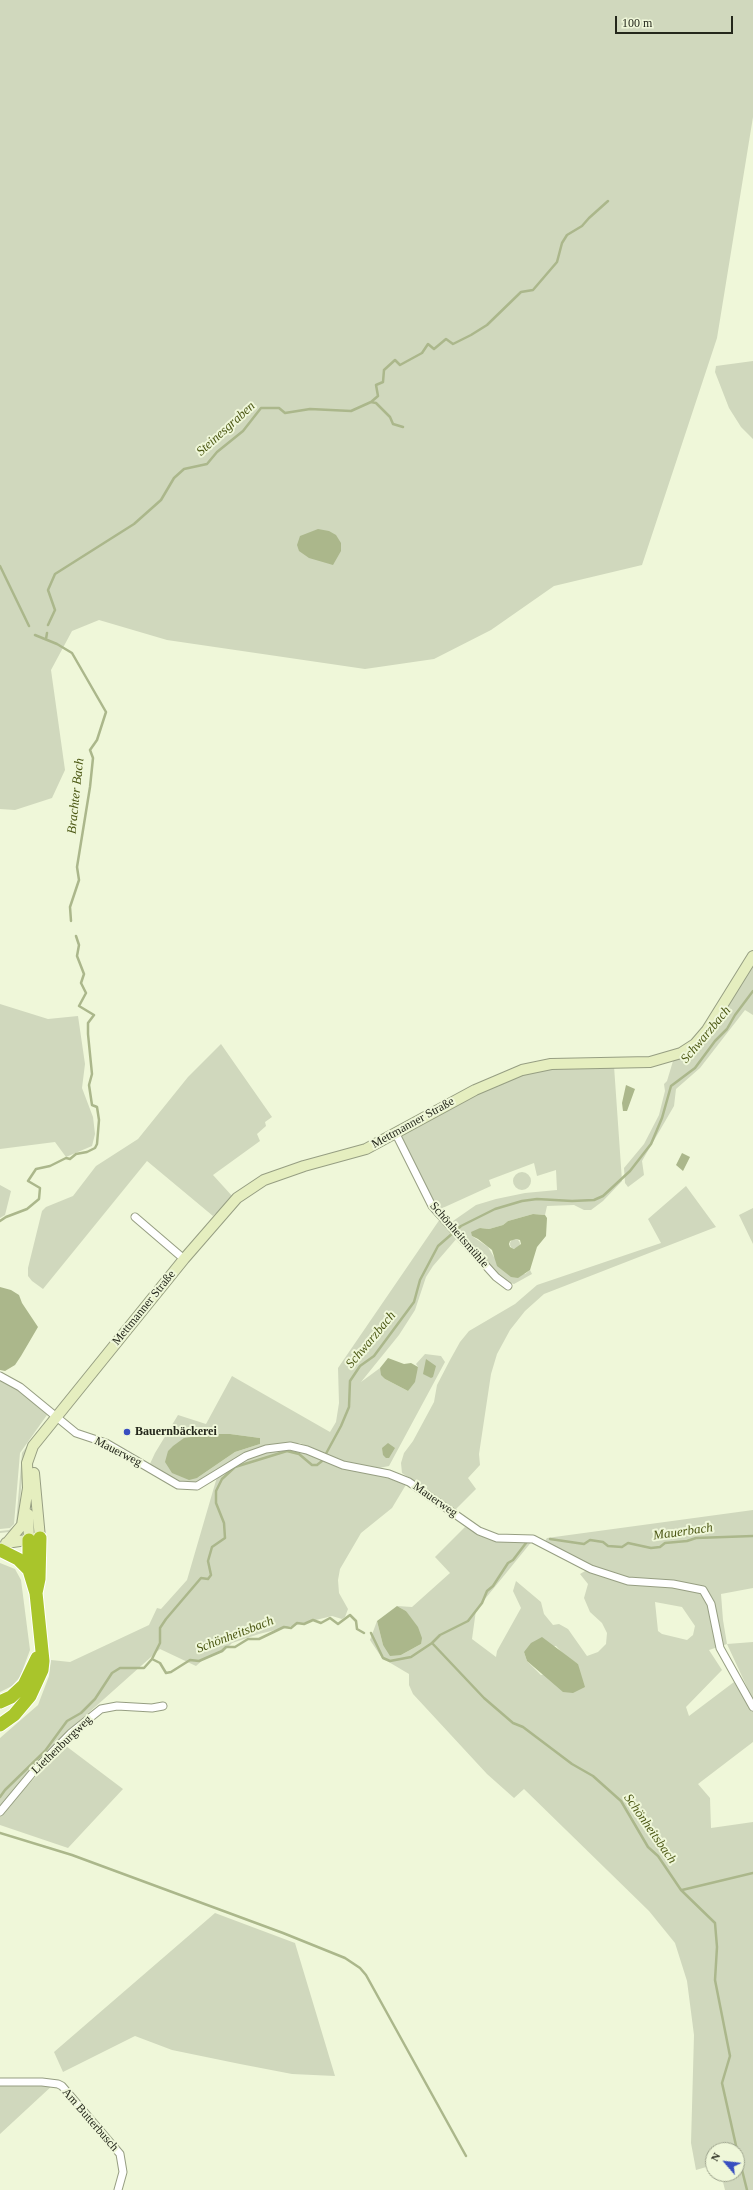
<!DOCTYPE html>
<html>
<head>
<meta charset="utf-8">
<style>
	body { margin:0 }
	#map { position:relative; width:753px; height:2190px; overflow:hidden; background:#eff7d9; font-family:"Times New Roman",serif }
	canvas { display:block }
	.north { position:absolute; left:705px; top:2142px; width:40px; height:40px; box-sizing:border-box; background:#eff7d9; border:1px solid #9ea48d; border-radius:50%; rotate:298deg; font-size:11px; font-weight:700; line-height:16px; text-align:center; color:#24271b }
	.north::after { content:''; display:block; margin:auto; width:14px; height:18px; background:#384ec0; clip-path:polygon(50% 0,100% 100%,50% 72%,0 100%) }
	.scale { position:absolute; left:615px; top:16px; width:118px; height:18px; box-sizing:border-box; border:2px solid #24271b; border-top:0; padding-left:5px; font-size:12px; line-height:14px; white-space:nowrap; color:#24271b; -webkit-text-stroke:3px #eff7d9; paint-order:stroke }
</style>
</head>
<body>
<div id="map">
<canvas width="753" height="2190"></canvas>
<div class="north">N</div>
<div class="scale">100 m</div>
</div>
<script>
const ctx = document.querySelector('canvas').getContext('2d');
ctx.lineJoin = 'round';
function fill(path, color) { ctx.fillStyle = color; ctx.fill(path, 'evenodd'); }
const poly = rows => new Path2D(rows.map(r => 'M' + r).join(''));
function trace(path, color, width, dash) { ctx.strokeStyle = color; ctx.lineWidth = width; ctx.lineCap = dash ? 'butt' : 'round'; ctx.setLineDash(dash || []); ctx.stroke(path); }
function write(font, color, halo, rows, align = 'center') {
  ctx.font = font + ' "Times New Roman",serif'; ctx.lineWidth = 4; ctx.setLineDash([]); ctx.textBaseline = 'middle'; ctx.strokeStyle = halo; ctx.fillStyle = color; for (const [text, x, y, turn = 0] of rows) {
    ctx.save(); ctx.translate(x, y); ctx.rotate((+turn || 0) * Math.PI / 180); ctx.textAlign = isNaN(turn) ? turn : align; if (halo) ctx.strokeText(text, 0, 0); ctx.fillText(text, 0, 0); ctx.restore();
  }
}
const green = poly([
	[0,0,753,0,753,117,717,338,642,565,554,586,491,630,434,659,365,669,167,640,99,620,72,631,51,670,65,770,52,798,15,810,0,809],
	[753,361,753,439,741,427,729,408,715,372,716,366],
	[753,961,753,1015,745,1010,700,1068,676,1089,674,1106,642,1161,644,1175,628,1187,625,1183,624,1168,644,1144,659,1115,665,1091,664,1084,667,1081,673,1061,688,1053],
	[0,1004,48,1019,78,1016,85,1064,82,1088,93,1117,95,1134,92,1146,66,1157,55,1142,0,1149],
	[221,1044,272,1117,265,1122,266,1126,257,1134,260,1141,213,1175,233,1197,213,1216,147,1161,43,1289,32,1281,28,1276,28,1268,42,1211,46,1207,73,1196,96,1166,138,1139,188,1077],
	[614,1066,622,1181,603,1201,591,1210,584,1210,574,1205,547,1206,545,1215,533,1214,508,1221,503,1225,489,1229,480,1228,472,1236,488,1247,494,1257,525,1274,530,1270,532,1274,514,1284,506,1282,497,1277,452,1227,453,1221,476,1205,496,1199,525,1193,557,1190,556,1170,537,1176,534,1163,489,1180,491,1186,436,1211,400,1134,512,1076,551,1067],
	'513 1181a9 9 0 1 1 18 0a9 9 0 1 1-18 0Z',
	[0,1185,11,1191,5,1215,0,1218],
	[686,1186,716,1227,544,1294,525,1311,510,1330,497,1354,491,1374,479,1454,480,1465,468,1478,476,1489,455,1510,402,1473,401,1463,404,1453,413,1441,434,1402,437,1385,450,1360,460,1342,469,1331,515,1304,537,1285,661,1243,648,1219],
	[753,1208,753,1244,739,1215],
	[440,1219,458,1237,433,1266,426,1277,415,1310,399,1335,361,1382,380,1368,385,1379,408,1391,418,1367,416,1364,425,1354,441,1356,445,1362,389,1466,379,1468,345,1463,300,1443,289,1443,247,1452,234,1459,203,1480,193,1484,177,1482,149,1466,155,1453,178,1415,206,1424,232,1376,330,1432,336,1422,339,1403,338,1368],
	[230,1434,260,1438,260,1444,235,1452,197,1478],
	'510 1244a5 5 0 1 1 10 0a5 5 0 1 1-10 0Z',
	[0,1379,19,1389,47,1415,20,1453,14,1524,10,1528,0,1529],
	[37,1432,38,1435,23,1467,18,1523,15,1529,9,1532,0,1533,0,1531,9,1530,16,1524,22,1453],
	[290,1449,407,1483,392,1508,361,1533,340,1569,338,1580,339,1593,348,1609,345,1617,342,1619,332,1616,259,1634,232,1643,223,1652,205,1658,196,1666,160,1649,76,1724,11,1793,0,1808,0,1738,38,1705,49,1676,51,1660,70,1662,149,1625,157,1608,161,1609,187,1580,217,1477,237,1463,266,1452],
	[753,1510,753,1588,721,1594,723,1620,727,1644,753,1642,753,1700,727,1644,709,1650,722,1670,686,1707,689,1716,734,1682,753,1711,753,1742,698,1784,710,1798,711,1828,753,1822,753,2190,725,2190,721,2174,737,2174,737,2150,713,2150,713,2165,696,2170,691,2143,694,2035,687,1981,675,1943,649,1911,524,1789,514,1798,487,1774,413,1694,409,1685,409,1674,382,1658,370,1640,377,1621,383,1645,401,1655,421,1644,406,1611,397,1606,412,1607,450,1573,435,1557,465,1527,478,1532,533,1540,476,1610,472,1639,496,1657,497,1651,521,1608,513,1591,516,1581,541,1602,544,1614,553,1625,559,1624,568,1629,587,1656,598,1652,606,1644,607,1633,602,1623,590,1612,584,1598,588,1584,580,1574,592,1567,545,1541,547,1538],
	[655,1602,682,1607,695,1626,693,1635,687,1640,662,1634,658,1631],
	[556,1646,566,1657,578,1664,541,1675,527,1661,524,1652],
	[0,1563,15,1569,21,1580,30,1650,20,1677,12,1686,0,1692],
	[66,1746,123,1789,68,1848,0,1825,0,1817,18,1795],
	[215,1913,295,1943,335,2076,292,2074,240,2064,172,2050,135,2036,63,2072,54,2052],
	[0,2084,54,2084,0,2134]
]);
const water = poly([
	[318,529,329,531,336,535,341,543,341,551,333,565,309,558,299,551,297,545,300,536],
	[626,1085,635,1089,627,1111,623,1111,622,1103],
	[682,1153,690,1157,683,1171,676,1165],
	[533,1214,545,1215,547,1218,546,1236,537,1247,530,1270,518,1278,511,1277,497,1266,492,1250,478,1239,472,1236,471,1232,480,1228,489,1229,503,1225,508,1221],
	[516,1239,520,1240,521,1244,514,1249,510,1247,509,1244,510,1241],
	[0,1287,11,1290,19,1295,22,1303,38,1327,21,1356,15,1365,5,1371,0,1370],
	[388,1358,404,1364,411,1363,418,1367,415,1382,408,1391,385,1379,381,1375,380,1368],
	[426,1359,436,1366,433,1377,431,1378,423,1374],
	[211,1434,230,1434,260,1438,260,1444,235,1452,197,1478,189,1480,172,1473,165,1462,168,1451,173,1446,184,1438],
	[388,1443,395,1448,389,1458,386,1458,383,1455,382,1448],
	[397,1606,406,1611,418,1627,422,1638,421,1644,401,1655,390,1656,383,1645,377,1621],
	[542,1637,578,1664,585,1687,573,1693,563,1692,527,1661,524,1652,531,1643]
]);
const stream = poly([
	[371,402,376,403,390,417,393,424,403,427],
	[0,566,29,626],
	[48,625,55,610,48,590,55,574,134,524,161,500,174,478,184,469,207,464,217,452,243,431,261,408,279,408,285,413,310,409,351,411,371,402,378,396,376,385,383,382,384,370,395,360,400,365,422,353,428,344,434,349,446,339,453,344,471,335,487,325,521,292,533,290,557,262,562,243,567,235,582,226,589,218,608,201],
	[35,635,57,644,72,653,106,712,97,740,90,750,93,758,90,787,77,867,79,880,70,907,71,921],
	[46,639,47,633],
	[0,1221,6,1217,27,1209,39,1199,40,1188,28,1181,36,1169,50,1166,66,1158,70,1159,76,1154,87,1152,95,1148,97,1144,99,1120,97,1107,92,1105,89,1085,92,1074,88,1034,88,1023,94,1015,79,1006,86,993,81,983,84,974,77,956,79,945,76,936],
	[550,1539,584,1544,590,1540,603,1542,608,1546,622,1547,628,1543,651,1548,660,1547,665,1543,687,1541,696,1538,753,1536],
	[371,1633,383,1658,390,1661,411,1657,432,1643,484,1698,513,1723,523,1727,572,1764,593,1776,621,1801,648,1847,658,1856,681,1890,715,1923,717,1947,715,1980,730,2056,722,2083,737,2150],
	[432,1643,440,1635,468,1621,482,1603,487,1591,493,1586,508,1563,513,1560,526,1543],
	[152,1659,160,1663,166,1673,171,1672,190,1660,199,1661,222,1651,226,1647,235,1647,248,1639,259,1639,284,1627,291,1628,297,1623,304,1624,313,1620,321,1623,330,1618,338,1624,350,1615,356,1621,357,1629,364,1633],
	[0,1797,5,1790,45,1751,67,1721,81,1713,95,1699,112,1673,120,1668,144,1668,152,1659,160,1643,160,1628,166,1619,201,1578,208,1579,211,1575,208,1561,212,1547,225,1538,224,1523,216,1503,216,1491,222,1479,235,1467,287,1451,299,1454,312,1465,317,1465,322,1461,341,1426,349,1407,350,1381,360,1366,374,1356,414,1302,420,1280,438,1246,461,1226,495,1209,522,1201,537,1199,572,1201,594,1200,603,1196,630,1171,651,1144,662,1118,671,1086,695,1068,715,1041,727,1029,735,1015,753,991],
	[0,1833,72,1855,283,1933,345,1958,360,1968,366,1975,466,2156],
	[682,1890,753,1873],
	[737,2150,747,2190]
]);
const street = poly([
	[396,1134,432,1206,496,1277,508,1286],
	[135,1217,184,1259],
	[0,1376,20,1387,76,1433,106,1443,178,1485,197,1486,246,1456,266,1449,290,1446,307,1450,343,1465,389,1474,409,1482,479,1531,497,1538,533,1539,591,1569,628,1581,673,1584,703,1590,711,1604,720,1648,753,1707],
	[0,1812,34,1771,71,1733,101,1709,117,1706,152,1708,163,1706],
	[0,2082,42,2082,58,2084,62,2086,120,2154,123,2172,118,2190]
]);
const secondary = poly([
	[28,1514,29,1540],
	[6,1543,40,1538,34,1473],
	[7,1543,22,1525,28,1488,27,1463,33,1446,184,1259,237,1198,264,1180,304,1166,366,1149,475,1090,522,1070,551,1064,650,1062,681,1053,695,1044,707,1030,753,956]
]);
const highway = poly([
	[0,1550,18,1559,29,1570],
	[36,1593,39,1579,40,1538],
	[0,1702,11,1697,24,1685,37,1658],
	[0,1725,14,1715,30,1696,42,1670,43,1661,36,1593,29,1570,29,1540]
]);
const markers = [
	[127,1432,4,"#384ec0"]
];
const streetNames = [
	["Mettmanner Straße",413,1123,-29],
	["Schönheitsmühle",459,1235,49],
	["Mettmanner Straße",144,1308,-51],
	["Mauerweg",118,1452,27],
	["Mauerweg",435,1500,35],
	["Liethenburgweg",62,1745,-44],
	["Am Butterbusch",90,2120,49]
];
const poiNames = [
	["Bauernbäckerei",135,1432]
];
const waterNames = [
	["Steinesgraben",226,429,-42],
	["Brachter Bach",76,796,-84],
	["Schwarzbach",706,1035,-50],
	["Schwarzbach",371,1340,-50],
	["Mauerbach",683,1532,-8],
	["Schönheitsbach",235,1635,-21],
	["Schönheitsbach",650,1829,55]
];
fill(green, '#d0d8bd');
fill(water, '#abb78b');
trace(stream, '#abb78b', 2.5);
trace(street, '#969e82', 9);
trace(secondary, '#969e82', 12);
trace(highway, '#fff', 15);
trace(street, '#fff', 7);
trace(secondary, '#e5eebf', 10);
trace(highway, '#a9c52b', 13);
for (const [x, y, r, color] of markers) { const dot = new Path2D(); dot.arc(x, y, r, 0, 2 * Math.PI); ctx.fillStyle = color; ctx.fill(dot); trace(dot, '#eff7d9', 1.5); }
write('12px', '#24271b', '#eff7d9', streetNames);
write('bold 12px', '#24271b', '#eff7d9', poiNames, 'left');
write('italic 13px', '#4b5713', '#eff7d9', waterNames);
</script>
</body>
</html>
